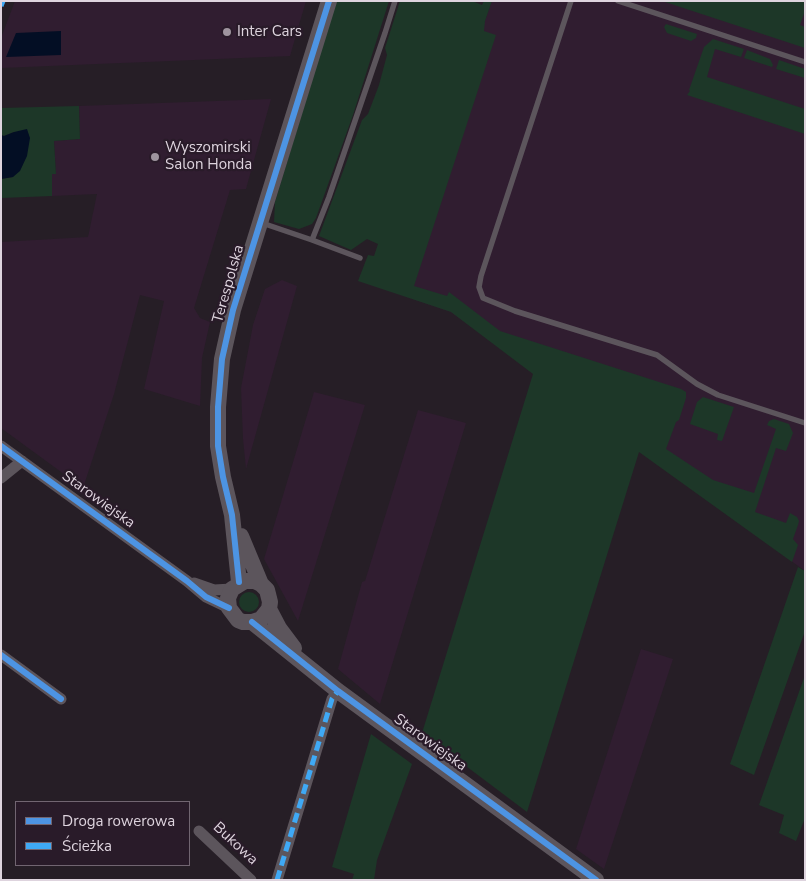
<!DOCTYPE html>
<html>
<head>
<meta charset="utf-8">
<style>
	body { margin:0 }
	#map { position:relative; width:806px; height:881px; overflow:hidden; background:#261e26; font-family:"Nunito Sans",sans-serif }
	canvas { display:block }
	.frame { position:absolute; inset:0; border:2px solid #ded4de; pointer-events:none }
	.legend { position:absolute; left:15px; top:801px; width:175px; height:65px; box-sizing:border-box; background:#291b29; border:1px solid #716571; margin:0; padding:6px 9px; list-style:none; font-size:15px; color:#ded4de }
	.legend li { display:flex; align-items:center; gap:10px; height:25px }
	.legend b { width:25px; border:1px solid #716571 }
</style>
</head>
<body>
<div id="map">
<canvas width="806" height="881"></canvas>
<div class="frame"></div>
<ul class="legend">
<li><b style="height:6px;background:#4d94e3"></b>Droga rowerowa</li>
<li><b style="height:6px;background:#3fa9f5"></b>Ścieżka</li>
</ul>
</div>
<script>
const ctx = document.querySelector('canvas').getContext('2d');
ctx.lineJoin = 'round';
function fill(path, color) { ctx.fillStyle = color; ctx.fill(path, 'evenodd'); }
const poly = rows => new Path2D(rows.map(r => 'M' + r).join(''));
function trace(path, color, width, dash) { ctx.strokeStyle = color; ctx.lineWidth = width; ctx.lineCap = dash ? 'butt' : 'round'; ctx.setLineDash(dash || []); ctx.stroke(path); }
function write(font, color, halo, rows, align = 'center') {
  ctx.font = font + ' "Nunito Sans",sans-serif'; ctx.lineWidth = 4.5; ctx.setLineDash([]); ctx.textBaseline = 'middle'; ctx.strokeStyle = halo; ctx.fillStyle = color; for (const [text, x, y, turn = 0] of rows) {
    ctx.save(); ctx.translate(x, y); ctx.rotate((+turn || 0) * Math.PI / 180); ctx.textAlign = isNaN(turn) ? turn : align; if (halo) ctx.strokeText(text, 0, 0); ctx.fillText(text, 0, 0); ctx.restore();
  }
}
const built = poly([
	[15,1,306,1,290,56,1,68,1,38],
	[492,1,805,1,805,571,451,312,392,292,445,128],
	[271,99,246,189,230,190,194,308,200,318,210,322,202,358,200,406,144,389,164,301,140,295,114,394,83,488,1,428,1,242,88,237,97,194,52,196,52,174,56,174,54,141,80,139,79,106],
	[282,280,297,286,246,469,243,439,241,388,253,325,265,289],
	[314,392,365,405,298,621,264,559],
	[418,410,466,423,380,704,338,669,362,582,365,581],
	[641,649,673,659,604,869,576,849]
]);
const green = poly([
	[336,1,389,1,353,115,316,218,312,224,299,229,274,222,275,202],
	[400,1,472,1,482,5,484,1,492,1,485,21,484,31,496,35,414,286,447,296,449,292,500,331,681,389,686,392,686,398,679,420,676,422,666,449,713,480,754,493,776,429,767,425,769,421,774,419,789,424,793,433,786,451,776,448,755,512,786,523,790,513,797,517,799,521,798,525,793,539,798,545,792,562,639,452,527,812,422,733,533,374,451,312,358,281,368,255,374,256,378,244,367,239,351,250,319,236,362,120,368,114,379,85,387,55,385,48],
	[662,1,805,1,805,11,800,25,805,27,805,48],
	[666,24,697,34,696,38,691,41,667,33,664,27],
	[713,39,744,49,741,57,715,49,707,77,805,109,805,134,687,95,690,91,689,90,704,47],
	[747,50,770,59,773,65,772,67,744,58],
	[779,60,805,69,805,78,776,69],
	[79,106,80,139,54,141,56,174,52,174,52,196,1,198,1,179,13,177,14,132,4,136,1,135,1,108],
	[703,397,734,407,722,441,717,440,718,434,690,424,697,402],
	[798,567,805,571,805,631,754,775,730,764],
	'239 602a10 10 0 1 1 20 0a10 10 0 1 1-20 0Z',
	[805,675,805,818,796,841,779,833,784,815,759,805],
	[371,734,412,764,377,860,374,880,352,880,354,874,332,867]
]);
const water = poly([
	[61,31,61,55,6,57,16,33],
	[27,129,30,138,27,156,20,171,13,177,1,179,1,135,4,136,14,132]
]);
const lane = poly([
	[571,1,481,276,479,287,483,298,515,311,657,355,697,384,718,395,805,423],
	[618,1,805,62],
	[262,223,312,240,360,258],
	[312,240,329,197,385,33,395,1]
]);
const street = poly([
	[1,446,187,581,206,597,229,608],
	[1,478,22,461],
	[194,583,214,590,232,589],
	[1,655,61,699],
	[199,831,251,880],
	[277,880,332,699,338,691]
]);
const secondary = poly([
	[241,536,261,584,267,590,270,602,269,609,261,619,252,622,243,622,238,620,229,608,228,598,232,589,245,581,255,581,261,584],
	[239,582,232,515,223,477,218,446,218,407,222,359,233,310,329,1],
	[269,609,279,628,294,648],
	[252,622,338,691,596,880]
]);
const quiet = poly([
	[1,6,3,1],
	[277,880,332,699,338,691]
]);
const cycleway = poly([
	[1,446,187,581,206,597,229,608],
	[239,582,232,515,223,477,218,446,218,407,222,359,233,310,329,1],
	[252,622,338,691,596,880],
	[1,655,61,699]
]);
const markers = [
	[227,32,5,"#9e949e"],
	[155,157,5,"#9e949e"]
];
const poiNames = [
	["Inter Cars",237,32],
	["Wyszomirski",165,148],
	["Salon Honda",165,165]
];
const streetNames = [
	["Terespolska",229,284,-74],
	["Starowiejska",98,500,36],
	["Starowiejska",430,743,36],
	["Bukowa",235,844,43]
];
fill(built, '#301d30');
fill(green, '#1d3728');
fill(water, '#030e24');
trace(lane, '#5c555c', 5.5);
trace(street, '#5c555c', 11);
trace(secondary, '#5c555c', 16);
trace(quiet, '#3fa9f5', 5, [10, 5]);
trace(cycleway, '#4d94e3', 6);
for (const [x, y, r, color] of markers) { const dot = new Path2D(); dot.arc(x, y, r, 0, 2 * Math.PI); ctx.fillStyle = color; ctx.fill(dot); trace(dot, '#291b29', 2); }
write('15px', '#ded4de', '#291b29', poiNames, 'left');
write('15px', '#ded4de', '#291b29', streetNames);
</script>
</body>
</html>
